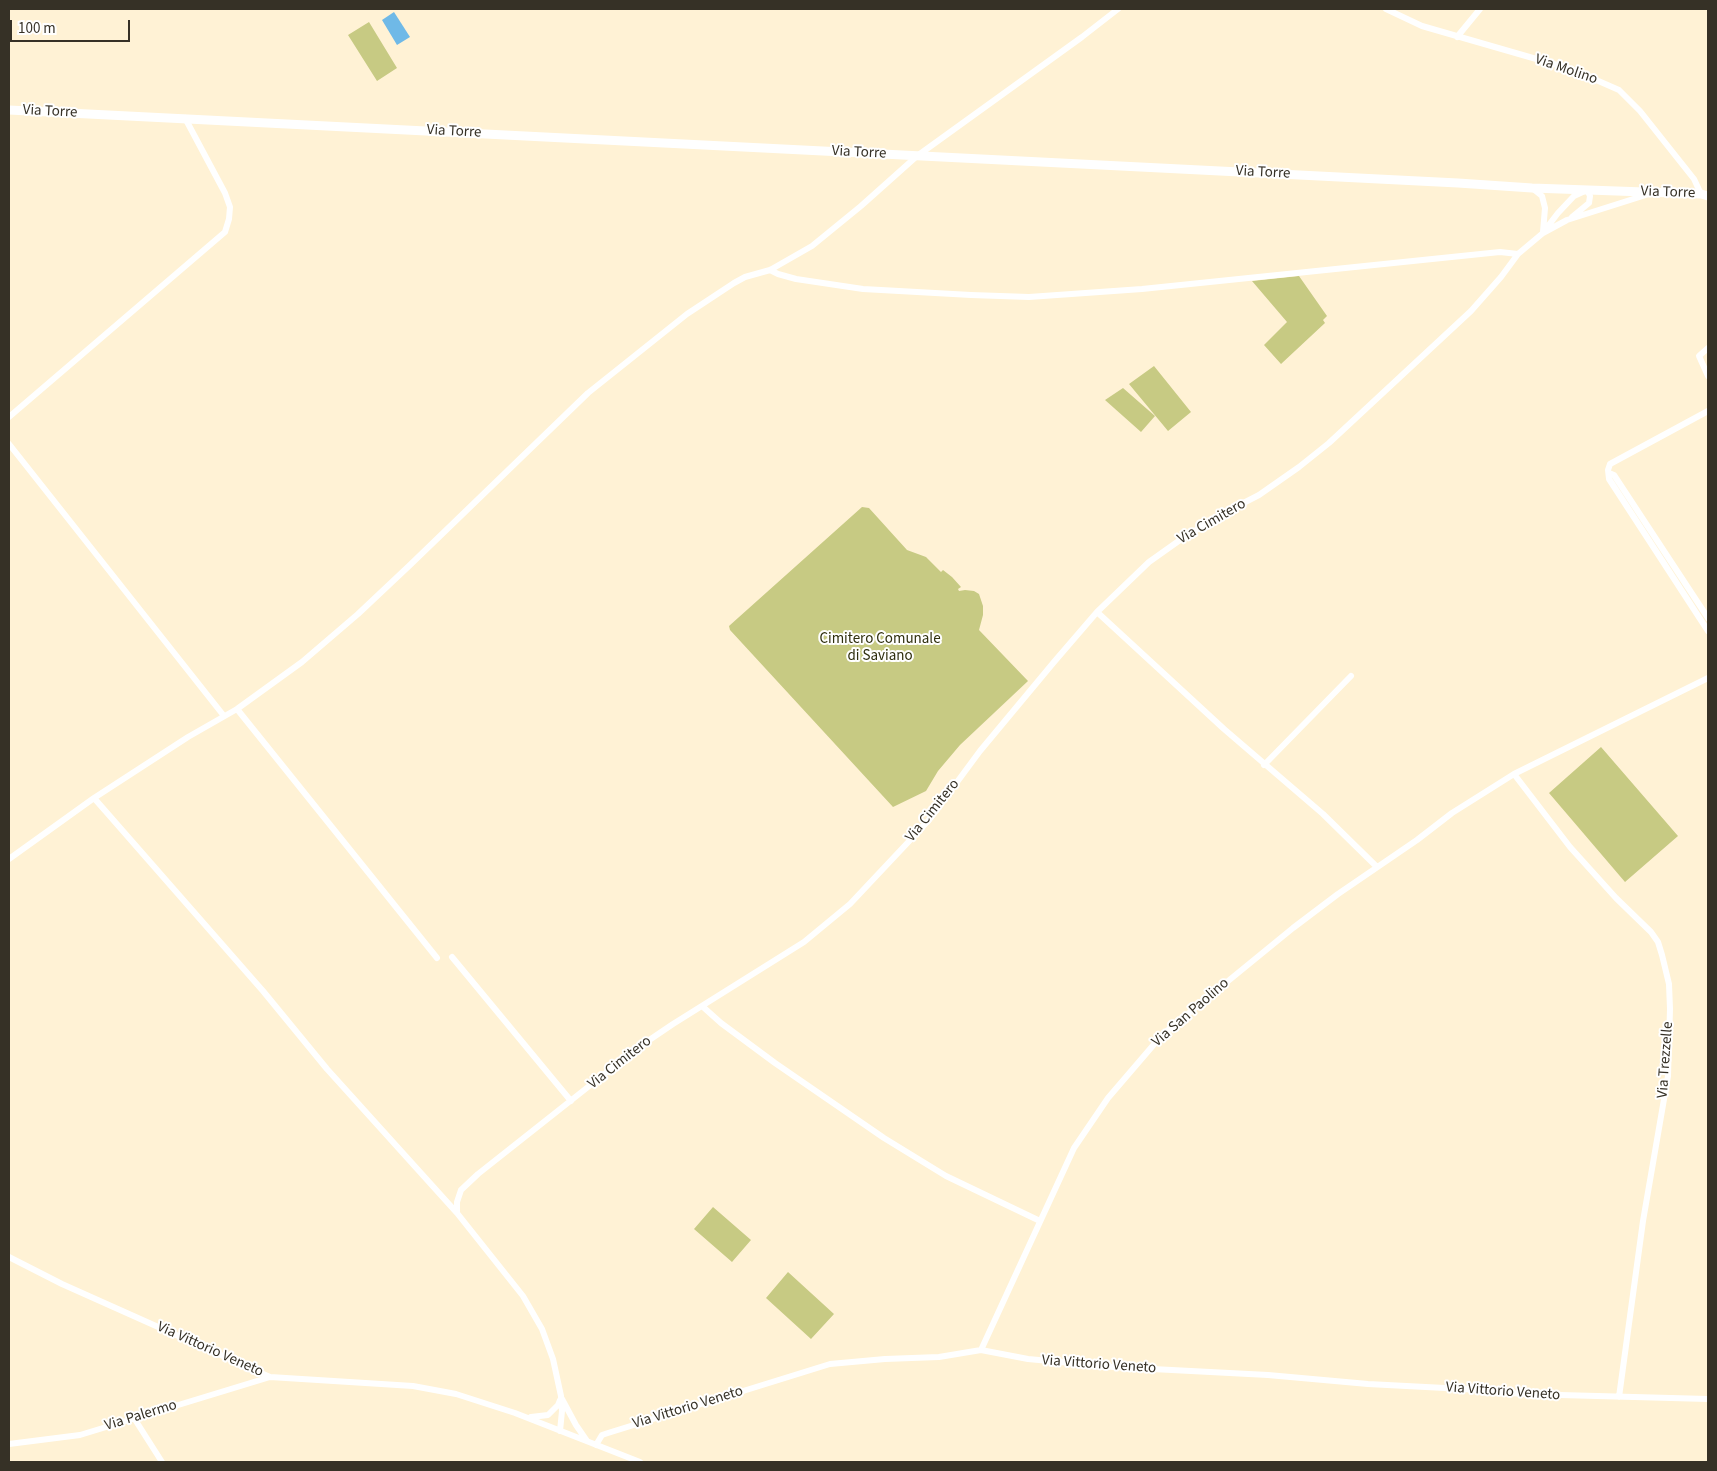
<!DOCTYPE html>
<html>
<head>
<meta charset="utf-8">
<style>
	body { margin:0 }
	#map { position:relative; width:1717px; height:1471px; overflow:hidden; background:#fff2d5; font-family:"Source Sans 3",sans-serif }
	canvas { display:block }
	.frame { position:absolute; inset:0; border:10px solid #363126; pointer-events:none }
	.scale { position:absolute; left:10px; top:20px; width:120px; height:22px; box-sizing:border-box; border:2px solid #363126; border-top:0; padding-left:6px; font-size:15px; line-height:18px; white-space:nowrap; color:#363126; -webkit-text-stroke:4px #fff; paint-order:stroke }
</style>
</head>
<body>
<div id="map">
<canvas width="1717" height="1471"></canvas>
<div class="frame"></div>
<div class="scale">100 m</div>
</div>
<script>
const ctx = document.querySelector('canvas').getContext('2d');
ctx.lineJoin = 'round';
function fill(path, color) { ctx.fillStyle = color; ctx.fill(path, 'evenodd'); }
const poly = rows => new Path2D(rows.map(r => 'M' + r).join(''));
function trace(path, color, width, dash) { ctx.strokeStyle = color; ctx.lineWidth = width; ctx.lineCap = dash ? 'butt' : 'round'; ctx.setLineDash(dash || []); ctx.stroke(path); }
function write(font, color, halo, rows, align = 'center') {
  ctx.font = font + ' "Source Sans 3",sans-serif'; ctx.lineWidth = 4; ctx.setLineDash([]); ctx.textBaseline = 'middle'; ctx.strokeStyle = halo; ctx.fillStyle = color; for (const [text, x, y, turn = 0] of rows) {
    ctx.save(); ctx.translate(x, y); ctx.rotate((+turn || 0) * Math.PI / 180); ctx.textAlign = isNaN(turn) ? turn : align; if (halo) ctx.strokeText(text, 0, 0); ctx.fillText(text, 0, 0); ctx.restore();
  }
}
const green = poly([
	[369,22,397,68,377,81,348,35],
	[1299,276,1327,316,1323,320,1325,323,1281,364,1264,345,1287,322,1252,281],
	[1154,366,1191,412,1168,431,1129,384],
	[1123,388,1155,416,1141,432,1105,400],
	[862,507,869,508,907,550,926,557,941,572,943,570,952,577,961,587,958,589,959,591,965,590,974,591,979,594,983,606,983,615,979,630,1028,681,960,745,938,771,926,791,893,807,730,630,729,626],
	[1601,747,1678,836,1625,882,1549,793],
	[713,1207,751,1240,732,1262,694,1229],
	[788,1272,834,1314,811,1339,766,1298]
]);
const water = poly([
	[394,12,410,37,397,45,382,20]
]);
const minor = poly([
	[1386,9,1422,26,1571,69,1619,90,1640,111,1694,179,1701,194],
	[1457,37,1480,9],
	[1532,188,1542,196,1545,208,1543,232],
	[1545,230,1558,213,1574,196,1587,190,1590,196,1589,203,1572,217],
	[770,270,778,274,796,279,863,289,971,295,1029,297,1142,289,1500,252,1518,254],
	[1708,348,1699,356,1708,376],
	[1708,411,1610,464,1608,470,1609,479,1708,631],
	[9,417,225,232,229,219,230,207,225,193,185,118],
	[9,444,224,716],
	[1609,473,1614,475,1708,618],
	[1097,612,1224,729,1323,814,1377,867],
	[237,709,437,958],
	[1264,765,1351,676],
	[1514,774,1570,847,1616,898,1651,932,1658,942,1662,955,1669,984,1670,1009,1668,1076,1643,1221,1619,1397],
	[94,798,263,991,327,1069,457,1213],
	[9,859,94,798,188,737,237,709,302,662,358,614,410,565,588,393,687,314,734,283,745,277,770,270,812,246,861,206,917,156,1082,37,1118,9],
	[452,957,571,1101],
	[702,1006,721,1023,775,1063,884,1138,946,1176,1040,1221],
	[9,1257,62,1284,270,1377,413,1386,456,1394,515,1413,640,1462],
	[981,1350,1074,1148,1108,1098,1162,1035,1293,928,1338,894,1417,840,1452,813,1514,774,1708,678],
	[562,1399,576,1425,587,1441],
	[531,1417,548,1415,558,1405,560,1400],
	[134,1418,162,1462],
	[560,1431,562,1411,561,1396,553,1359,542,1329,523,1296,457,1213,457,1202,461,1190,478,1174,636,1049,673,1024,804,942,850,904,929,820,980,751,1054,662,1097,612,1149,562,1180,540,1222,514,1259,495,1299,467,1329,443,1471,311,1501,277,1518,254,1543,233,1567,220,1649,194],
	[9,1444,80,1435,270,1377],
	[596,1445,602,1435,608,1433,830,1364,885,1359,939,1357,981,1350,1028,1359,1114,1367,1268,1375,1368,1384,1464,1389,1523,1394,1708,1399]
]);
const secondary = poly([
	[9,110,1458,183,1532,188,1701,194,1708,196]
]);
const streetNames = [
	["Via Molino",1566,70,19],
	["Via Torre",50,112,3],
	["Via Torre",454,132,3],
	["Via Torre",859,153,3],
	["Via Torre",1263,173,3],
	["Via Torre",1668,193,2],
	["Via Cimitero",1212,522,-30],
	["Via Cimitero",933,811,-51],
	["Via San Paolino",1191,1013,-41],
	["Via Trezzelle",1666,1060,-86],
	["Via Cimitero",620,1063,-38],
	["Via Vittorio Veneto",210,1350,24],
	["Via Vittorio Veneto",1099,1365,4],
	["Via Vittorio Veneto",1503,1392,4],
	["Via Vittorio Veneto",688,1408,-17],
	["Via Palermo",141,1416,-17]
];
const parkNames = [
	["Cimitero Comunale",880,640],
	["di Saviano",880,657]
];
fill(green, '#c7ca83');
fill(water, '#6fb9e7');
trace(minor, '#fff', 6);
trace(secondary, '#fff', 9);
write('15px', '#363126', '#fff', streetNames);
write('15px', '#2f2f0e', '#fff', parkNames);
</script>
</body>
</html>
